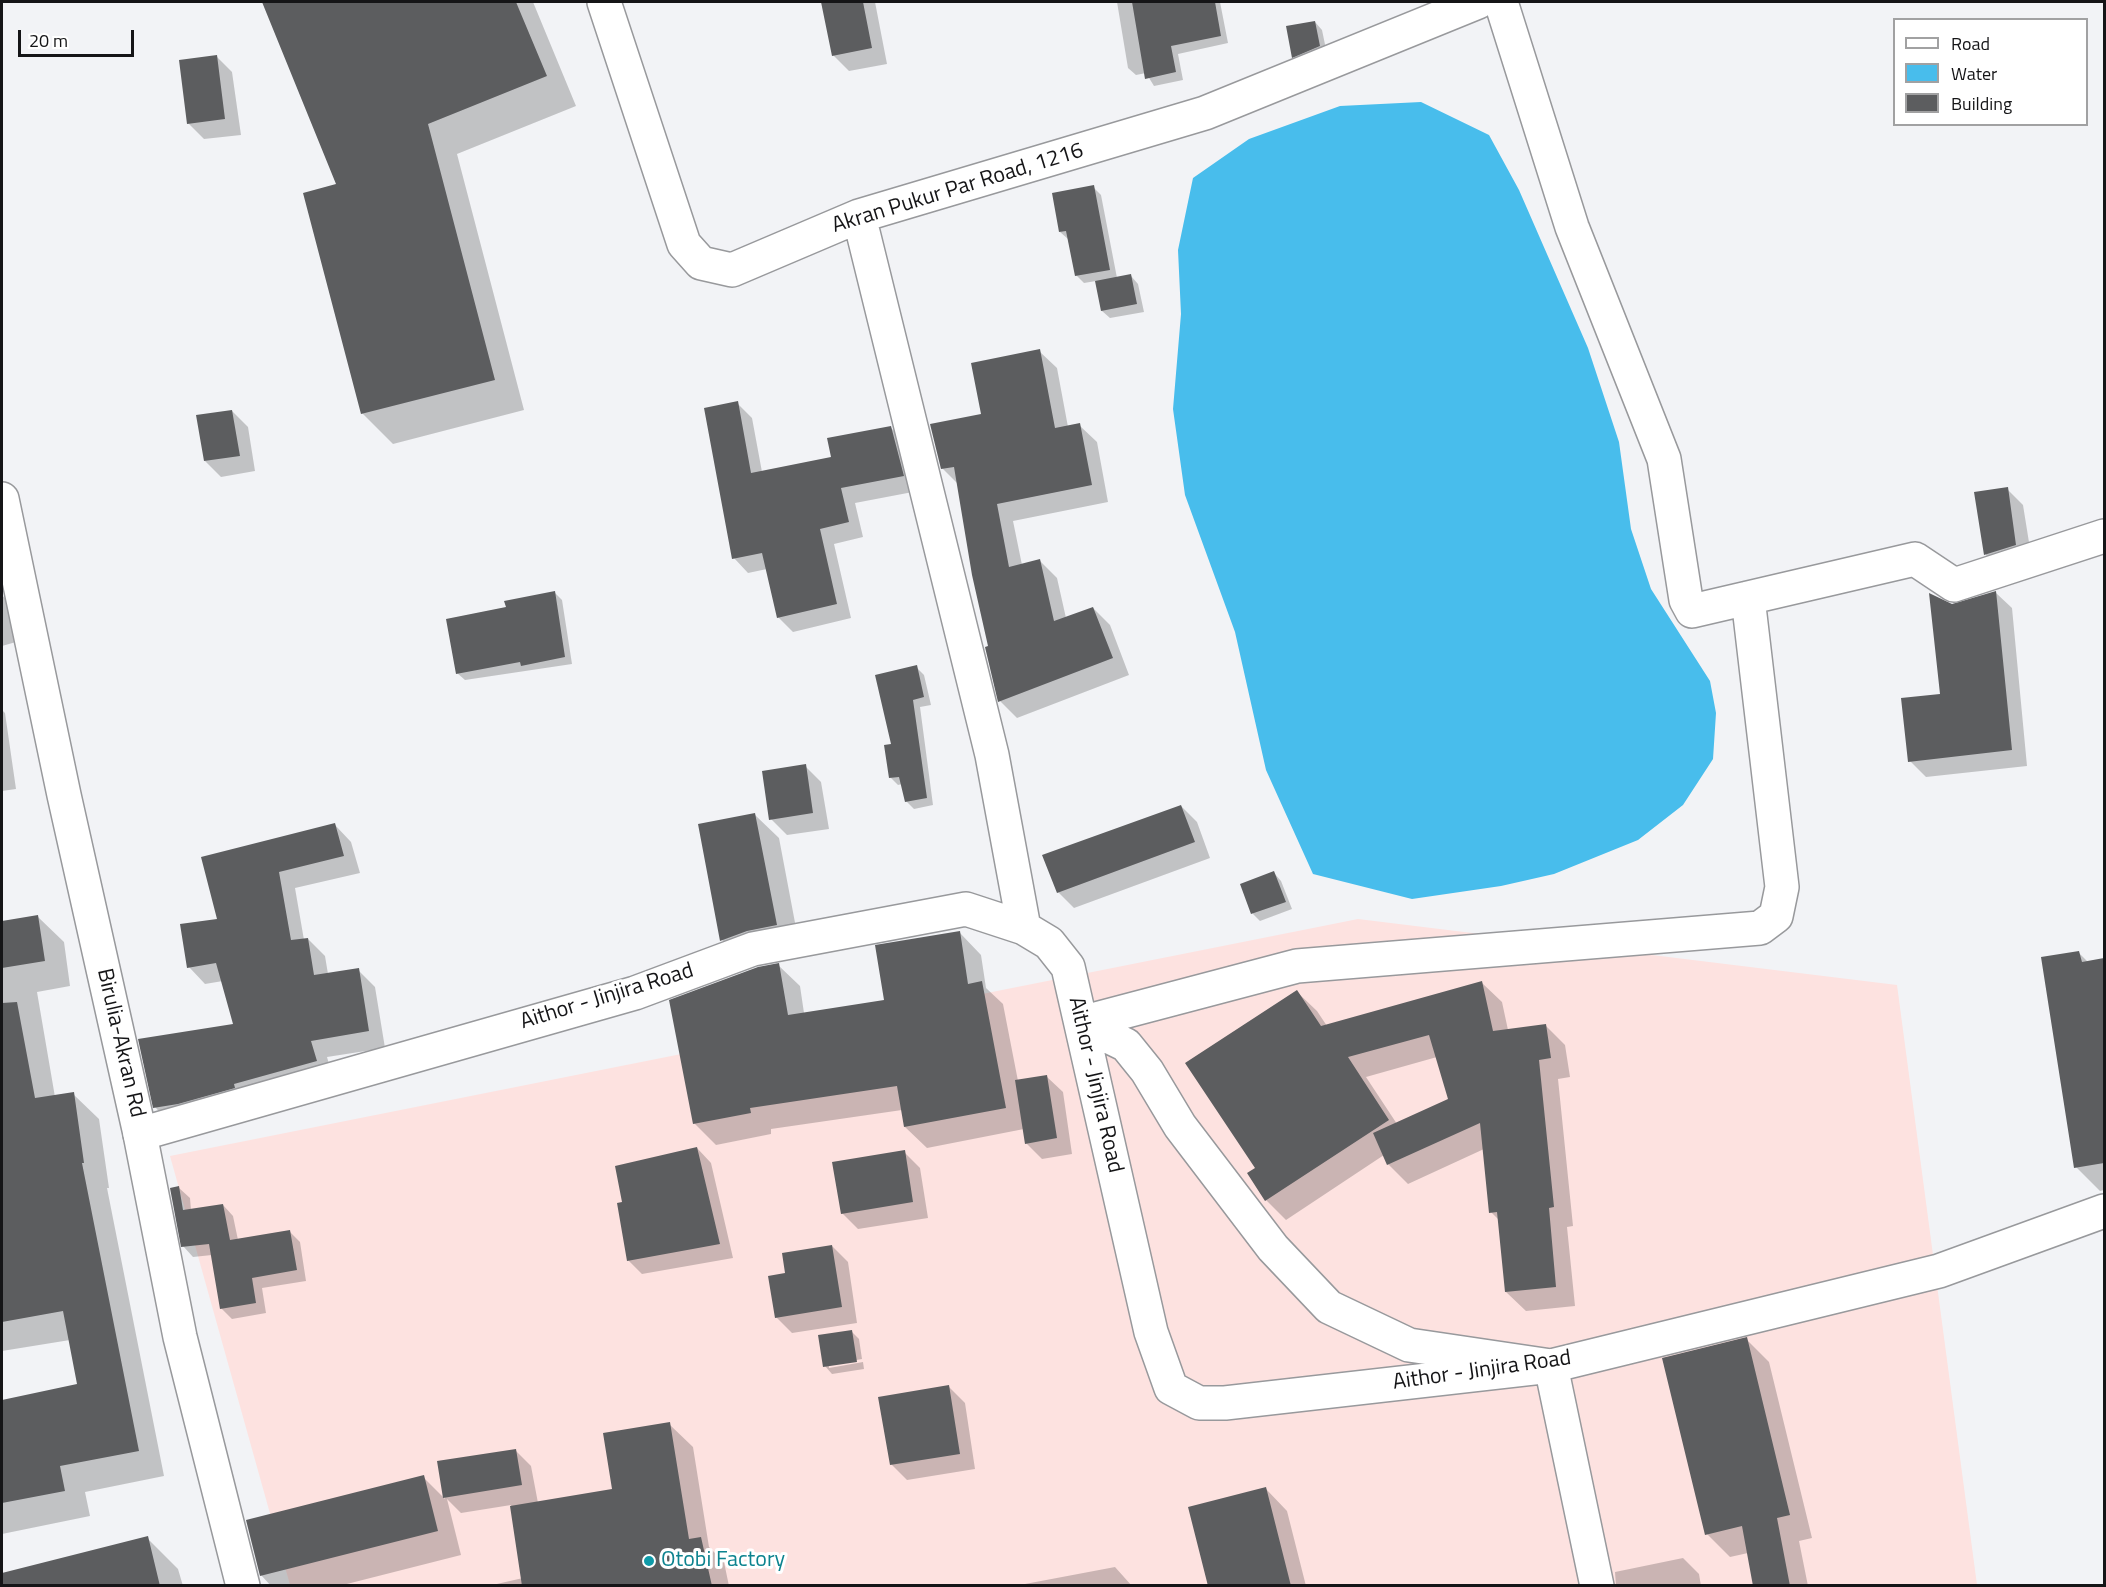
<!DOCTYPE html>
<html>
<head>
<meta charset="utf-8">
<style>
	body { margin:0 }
	#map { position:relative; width:2106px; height:1587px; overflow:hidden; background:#f2f3f6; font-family:"Titillium Web",sans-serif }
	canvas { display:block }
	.frame { position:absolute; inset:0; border:3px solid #151517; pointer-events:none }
	.legend { position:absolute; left:1893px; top:18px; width:195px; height:108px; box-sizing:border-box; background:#fff; border:2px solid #a1a1a2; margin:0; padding:8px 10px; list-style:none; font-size:18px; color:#151517 }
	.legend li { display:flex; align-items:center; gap:12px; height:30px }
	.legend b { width:30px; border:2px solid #a1a1a2 }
	.scale { position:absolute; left:18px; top:30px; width:116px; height:27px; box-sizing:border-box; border:3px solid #151517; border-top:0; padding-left:8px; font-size:18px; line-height:21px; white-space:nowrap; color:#151517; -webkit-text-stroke:4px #fff; paint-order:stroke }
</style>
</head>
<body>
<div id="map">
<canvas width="2106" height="1587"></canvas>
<div class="frame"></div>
<ul class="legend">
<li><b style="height:8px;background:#fff"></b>Road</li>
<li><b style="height:16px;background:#48bdec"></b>Water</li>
<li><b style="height:16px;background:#5c5d5f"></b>Building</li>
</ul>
<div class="scale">20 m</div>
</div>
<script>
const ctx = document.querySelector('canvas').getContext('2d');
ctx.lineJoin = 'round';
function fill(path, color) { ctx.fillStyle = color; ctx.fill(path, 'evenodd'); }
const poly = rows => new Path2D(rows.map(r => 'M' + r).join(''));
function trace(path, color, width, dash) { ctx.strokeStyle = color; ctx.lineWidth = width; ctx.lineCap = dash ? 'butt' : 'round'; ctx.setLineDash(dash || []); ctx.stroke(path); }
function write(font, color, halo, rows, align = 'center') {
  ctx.font = font + ' "Titillium Web",sans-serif'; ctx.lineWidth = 6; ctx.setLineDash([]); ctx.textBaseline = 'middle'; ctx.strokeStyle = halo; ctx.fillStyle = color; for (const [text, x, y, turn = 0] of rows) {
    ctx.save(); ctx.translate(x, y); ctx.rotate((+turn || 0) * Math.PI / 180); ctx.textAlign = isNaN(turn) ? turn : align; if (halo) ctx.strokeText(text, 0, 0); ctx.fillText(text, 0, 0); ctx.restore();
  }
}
const industrial = poly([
	[1358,919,1897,985,1977,1585,290,1585,170,1156]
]);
const water = poly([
	[1421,102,1489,135,1519,190,1588,348,1619,442,1631,529,1651,589,1710,681,1716,713,1713,759,1683,805,1638,840,1554,874,1501,886,1412,899,1313,874,1266,770,1235,632,1185,495,1173,409,1181,314,1178,250,1193,178,1249,139,1340,106]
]);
const shadow = poly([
	[263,2,533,2,576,106,457,154,524,410,393,444,362,413,338,185],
	[823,2,875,2,887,64,849,71,833,55],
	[1117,2,1220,2,1228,43,1178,54,1183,80,1154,86,1146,73,1136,75,1128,68],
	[1315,22,1322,30,1327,54,1301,64,1293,57],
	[216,56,232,72,241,135,204,139,188,123],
	[1093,187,1101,195,1117,278,1131,276,1138,284,1144,312,1110,318,1102,311,1096,281,1084,283,1076,275,1068,239,1060,232],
	[1039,351,1057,368,1068,427,1079,425,1097,442,1108,502,1013,521,1022,565,1040,561,1057,578,1066,618,1093,608,1110,625,1129,675,1017,718,1000,701,958,484,942,468,982,415],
	[737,403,752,418,762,472,832,458,891,428,906,442,918,491,855,503,863,537,834,544,851,618,793,632,778,617,767,569,748,573,734,558],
	[232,411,248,427,255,471,221,477,205,461],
	[2007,489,2023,505,2032,561,2001,571,1986,555,1976,493],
	[554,592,562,600,572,664,465,680,457,673,507,608],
	[1996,593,2012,608,2027,766,1926,777,1910,761,1942,695,1952,605],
	[2,595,25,619,30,638,2,646],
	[916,667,924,675,931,705,920,707,933,805,914,809,906,801,902,784,898,785,890,777,893,745],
	[2,710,5,713,16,789,2,791],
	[805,766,821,782,829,829,787,835,771,819],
	[1181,806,1197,822,1210,858,1074,908,1058,892],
	[755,815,779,838,800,949,745,964,722,940,699,825],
	[335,825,351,842,360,873,295,888,304,940,308,939,325,956,328,974,358,970,375,987,385,1048,327,1057,333,1078,171,1124,155,1107,235,1025,223,981,205,984,189,967,219,920],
	[1274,873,1281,881,1292,909,1260,921,1253,914,1242,885],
	[38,917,64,942,70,986,37,992,55,1097,73,1094,99,1119,109,1188,107,1188,164,1476,85,1492,90,1516,2,1534,2,1401,79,1385,70,1340,2,1351,2,922],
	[960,933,981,955,986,988,1003,1004,1018,1081,1047,1077,1063,1092,1072,1154,1042,1159,1026,1143,1024,1129,927,1148,905,1127,902,1110,771,1129,771,1134,716,1145,694,1123,778,965,800,986,804,1013,885,1001],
	[2079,953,2088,962,2104,962,2104,1190,2100,1191,2076,1167],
	[1482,983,1502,1002,1508,1030,1545,1025,1565,1045,1570,1077,1558,1079,1573,1226,1567,1227,1575,1306,1526,1311,1506,1292,1500,1221,1491,1212,1484,1149,1408,1184,1388,1164,1384,1155,1286,1220,1266,1200,1249,1173,1257,1168,1297,992,1317,1011,1327,1026],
	[1437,1057,1450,1100,1397,1124,1366,1077],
	[697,1148,711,1163,733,1258,642,1274,628,1260],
	[904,1152,920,1168,928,1218,858,1229,842,1213],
	[179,1188,190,1198,191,1210,223,1205,233,1216,238,1240,290,1232,300,1242,306,1281,262,1288,266,1313,232,1319,221,1308,212,1255,193,1257,183,1246],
	[832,1246,848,1262,857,1323,792,1333,776,1317,787,1274],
	[851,1331,859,1339,862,1359,829,1365,829,1368,863,1362,864,1369,832,1374,825,1366],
	[1746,1339,1769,1362,1812,1538,1799,1541,1808,1586,1754,1586,1748,1553,1730,1557,1707,1534],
	[949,1387,965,1403,975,1469,907,1480,891,1464],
	[669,1424,693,1447,709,1547,724,1562,729,1586,488,1586,523,1578,511,1505,461,1513,447,1499,461,1555,339,1586,271,1586,261,1575,423,1477,445,1499,439,1462,515,1450,531,1466,538,1503,614,1491],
	[1266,1489,1287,1511,1306,1586,1209,1586],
	[147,1538,178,1569,183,1586,2,1586,2,1575],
	[1683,1558,1699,1574,1701,1586,1616,1586,1615,1572],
	[1115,1567,1132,1586,1025,1584]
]);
const building = poly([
	[262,2,516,2,547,76,428,124,495,380,361,414,303,193,336,184],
	[821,2,863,2,872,48,832,56],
	[1132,2,1215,2,1221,36,1171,46,1176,72,1145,79],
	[1315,21,1320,46,1292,58,1286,26],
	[217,55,225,119,187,124,179,60],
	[1094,185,1110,270,1075,276,1066,231,1059,232,1052,193],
	[1131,274,1137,304,1101,311,1095,281],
	[1040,349,1055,428,1080,423,1092,485,997,504,1009,567,1040,559,1054,621,1093,607,1113,658,998,702,985,647,988,646,972,575,954,467,941,469,930,424,981,414,971,363],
	[738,401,751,473,831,457,827,438,891,426,904,476,841,488,849,522,820,529,837,604,777,618,762,553,732,559,704,408],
	[232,410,240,456,204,461,196,415],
	[2008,487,2016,545,1984,555,1974,492],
	[555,591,565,657,521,666,520,662,456,674,446,619,506,607,504,601],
	[1996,591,2012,750,1908,762,1901,698,1940,694,1929,593,1952,604],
	[917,665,924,697,913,700,927,798,905,802,899,777,889,778,884,745,891,744,875,675],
	[806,764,813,813,769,820,762,771],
	[1181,805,1195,842,1057,893,1042,855],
	[755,813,777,925,747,931,720,941,698,824],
	[335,823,344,856,279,872,291,940,308,938,314,975,359,968,369,1031,311,1041,317,1061,234,1084,235,1088,178,1104,153,1108,138,1039,233,1024,216,963,187,968,180,924,217,919,201,857],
	[1274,871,1286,902,1251,914,1240,884],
	[38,915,45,961,2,968,2,921],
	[960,931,968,984,982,981,1006,1108,904,1127,897,1086,750,1108,751,1113,693,1124,669,1000,758,967,779,963,788,1015,884,1000,875,945],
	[2079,951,2082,962,2104,958,2104,1163,2074,1168,2041,957],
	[1482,981,1493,1031,1546,1024,1551,1058,1539,1060,1554,1207,1549,1208,1556,1287,1505,1292,1497,1212,1489,1213,1480,1123,1387,1165,1373,1133,1448,1099,1429,1035,1348,1057,1389,1120,1265,1201,1247,1173,1255,1168,1185,1063,1297,990,1321,1026],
	[17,1002,35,1098,74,1092,84,1163,82,1163,139,1451,60,1466,65,1491,2,1503,2,1400,77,1384,63,1311,2,1322,2,1003],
	[1047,1075,1057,1138,1025,1144,1015,1080],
	[697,1147,720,1244,627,1261,617,1203,622,1202,615,1166],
	[905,1150,913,1202,841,1214,832,1162],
	[179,1186,183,1210,223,1204,230,1240,290,1230,297,1270,252,1278,256,1303,220,1309,209,1244,181,1247,170,1188],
	[832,1245,842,1307,775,1318,768,1276,785,1273,782,1253],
	[852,1330,857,1362,823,1367,818,1335],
	[1747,1337,1790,1515,1777,1518,1790,1586,1753,1586,1742,1526,1705,1535,1662,1358],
	[949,1385,960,1454,890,1465,878,1397],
	[670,1422,689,1539,701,1537,712,1586,522,1586,510,1506,612,1489,603,1433],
	[516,1449,522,1485,443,1498,437,1461],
	[424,1475,438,1531,260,1576,246,1520],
	[1266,1487,1291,1586,1208,1586,1188,1507],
	[148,1536,160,1586,2,1586,2,1573]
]);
const minor = poly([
	[604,2,684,244,701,263,732,270,859,216,1205,113,1478,2],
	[1501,2,1572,227,1664,459,1686,600,1692,611,1915,559,1954,585,2104,536],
	[859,216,992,755,1024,928],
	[1081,1023,1297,966,1760,928,1776,916,1782,887,1748,598],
	[1081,1023,1126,1045,1147,1071,1180,1126,1273,1248,1329,1307,1409,1345,1551,1366,1597,1586],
	[140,1134,635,993,753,949,966,909,1024,928,1049,943,1068,967,1151,1332,1171,1388,1199,1403,1225,1403,1551,1366,1939,1271,2104,1211]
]);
const trunk = poly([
	[2,499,64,795,140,1134,180,1337,243,1586]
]);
const markers = [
	[649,1561,6,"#0f9aa8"]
];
const streetNames = [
	["Akran Pukur Par Road, 1216",958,189,-17],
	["Aithor - Jinjira Road",607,997,-17],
	["Birulia-Akran Rd",120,1043,77],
	["Aithor - Jinjira Road",1095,1085,77],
	["Aithor - Jinjira Road",1482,1371,-8]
];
const cultureNames = [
	["Otobi Factory",661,1561]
];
fill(industrial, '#fde2e0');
fill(water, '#48bdec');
fill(shadow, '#0003');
fill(building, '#5c5d5f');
trace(minor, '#98999c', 36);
trace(trunk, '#98999c', 36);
trace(minor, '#fff', 33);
trace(trunk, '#fff', 33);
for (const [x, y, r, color] of markers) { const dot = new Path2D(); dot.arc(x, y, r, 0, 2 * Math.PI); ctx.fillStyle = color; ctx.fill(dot); trace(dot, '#fff', 2); }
write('22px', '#151517', '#fff', streetNames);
write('22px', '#0d838f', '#fff', cultureNames, 'left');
</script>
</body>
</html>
